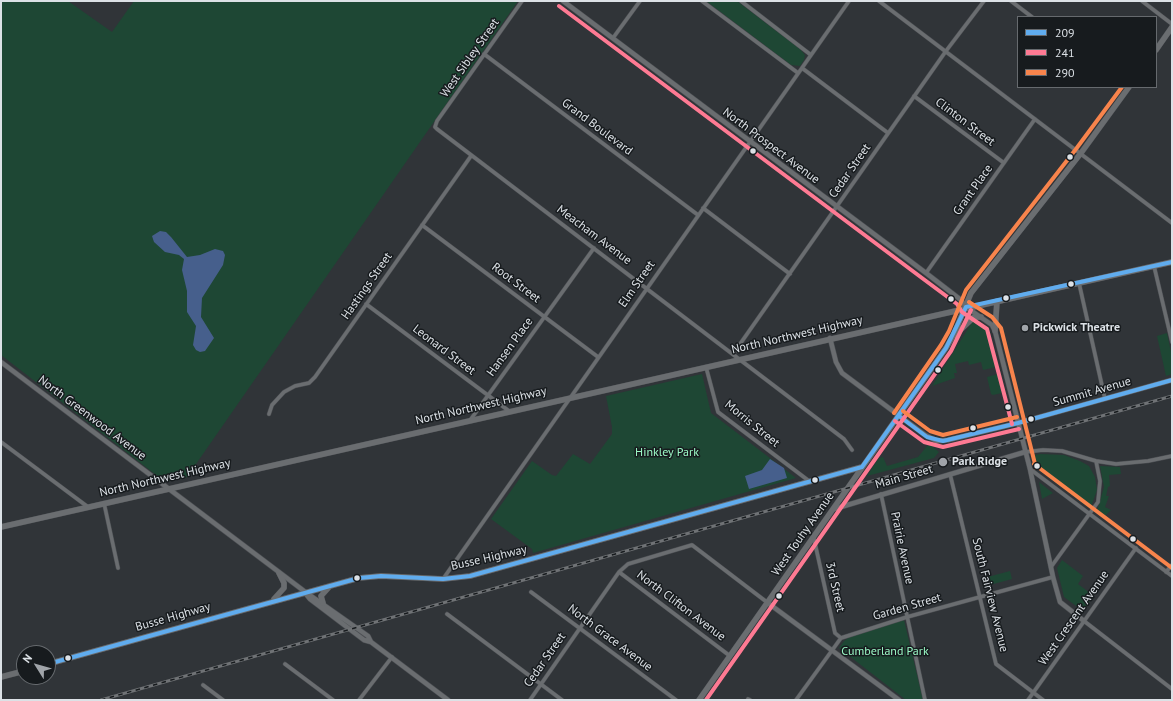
<!DOCTYPE html>
<html>
<head>
<meta charset="utf-8">
<style>
	body { margin:0 }
	#map { position:relative; width:1173px; height:701px; overflow:hidden; background:#303438; font-family:"PT Sans",sans-serif }
	canvas { display:block }
	.frame { position:absolute; inset:0; border:2px solid #dce1e6; pointer-events:none }
	.legend { position:absolute; left:1017px; top:16px; width:140px; height:72px; box-sizing:border-box; background:#171b1e; border:1px solid #666a6e; margin:0; padding:5px 7px; list-style:none; font-size:12px; color:#dce1e6 }
	.legend li { display:flex; align-items:center; gap:8px; height:20px }
	.legend b { width:20px; border:1px solid #666a6e }
	.north { position:absolute; left:16px; top:645px; width:40px; height:40px; box-sizing:border-box; background:#171b1e; border:1px solid #666a6e; border-radius:50%; rotate:307deg; font-size:11px; font-weight:700; line-height:16px; text-align:center; color:#dce1e6 }
	.north::after { content:''; display:block; margin:auto; width:14px; height:18px; background:#a0a4a9; clip-path:polygon(50% 0,100% 100%,50% 72%,0 100%) }
</style>
</head>
<body>
<div id="map">
<canvas width="1173" height="701"></canvas>
<div class="frame"></div>
<ul class="legend">
<li><b style="height:5px;background:#60acee"></b>209</li>
<li><b style="height:5px;background:#fe7a93"></b>241</li>
<li><b style="height:5px;background:#f8844c"></b>290</li>
</ul>
<div class="north">N</div>
</div>
<script>
const ctx = document.querySelector('canvas').getContext('2d');
ctx.lineJoin = 'round';
function fill(path, color) { ctx.fillStyle = color; ctx.fill(path, 'evenodd'); }
const poly = rows => new Path2D(rows.map(r => 'M' + r).join(''));
function trace(path, color, width, dash) { ctx.strokeStyle = color; ctx.lineWidth = width; ctx.lineCap = dash ? 'butt' : 'round'; ctx.setLineDash(dash || []); ctx.stroke(path); }
function write(font, color, halo, rows, align = 'center') {
  ctx.font = font + ' "PT Sans",sans-serif'; ctx.lineWidth = 3; ctx.setLineDash([]); ctx.textBaseline = 'middle'; ctx.strokeStyle = halo; ctx.fillStyle = color; for (const [text, x, y, turn = 0] of rows) {
    ctx.save(); ctx.translate(x, y); ctx.rotate((+turn || 0) * Math.PI / 180); ctx.textAlign = isNaN(turn) ? turn : align; if (halo) ctx.strokeText(text, 0, 0); ctx.fillText(text, 0, 0); ctx.restore();
  }
}
const green = poly([
	[1,1,68,1,112,32,134,1,518,1,187,477,165,482,1,355],
	[706,1,737,1,800,49,805,55,804,60,800,66,791,65],
	[973,321,979,322,987,329,996,367,983,370,981,362,969,365,968,361,955,364,957,373,954,373,955,378,932,386],
	[1167,333,1172,357,1172,374,1166,376,1157,336],
	[702,374,711,413,796,478,533,553,532,549,491,519,532,461,552,475,556,476,573,454,590,464,612,434,612,427,606,396],
	[998,374,1002,393,993,395,991,394,987,377],
	[927,446,932,446,939,452,934,458,867,476,879,458,883,457,887,466,918,457],
	[1040,454,1064,455,1080,461,1089,466,1095,477,1097,490,1091,507,1089,508,1035,467,1032,456],
	[1100,466,1120,467,1121,474,1109,475,1110,486,1108,487,1106,496,1109,496,1105,507,1111,510,1105,516,1097,511,1104,487],
	[1039,482,1053,493,1042,499],
	[1062,560,1083,576,1078,584,1094,596,1083,611,1064,597,1057,568],
	[1010,571,1012,579,986,586,984,578],
	[904,620,923,700,906,700,839,648,844,641,852,635]
]);
const water = poly([
	[160,231,166,232,171,237,187,257,200,255,215,249,223,251,225,255,223,265,202,298,201,317,214,338,205,351,200,352,196,350,193,345,196,326,187,312,187,291,182,270,184,259,179,255,165,252,154,242,152,236],
	[770,459,784,468,787,478,749,489,745,476,762,470]
]);
const minor = poly([
	[522,1,437,121,435,127,437,129,844,439,852,450],
	[702,1,798,73],
	[741,1,811,55],
	[879,1,1172,223],
	[1011,1,1032,17],
	[1142,1,1172,24],
	[613,38,640,1],
	[484,54,698,215],
	[802,68,888,133],
	[914,96,1004,163],
	[703,208,790,274],
	[422,225,598,357],
	[1154,266,1172,342],
	[926,273,1035,119],
	[1079,283,1105,399],
	[366,304,509,411],
	[733,354,946,51,984,1],
	[706,367,718,412,809,481],
	[269,414,272,405,284,392,295,386,309,383,315,377,471,156],
	[471,419,594,248],
	[1,442,88,507],
	[1025,452,1043,450,1062,451,1096,461,1116,464,1148,461,1172,456],
	[1030,469,1172,576],
	[950,474,996,664,1043,700],
	[881,494,925,700],
	[104,503,118,568],
	[814,539,835,633,841,638],
	[1051,567,1098,502,1100,481,1096,461],
	[619,572,730,656],
	[1166,572,1172,565],
	[443,579,849,1],
	[531,592,676,700],
	[447,614,562,700],
	[1084,621,1172,689],
	[285,664,333,700],
	[203,685,223,700],
	[748,699,750,700],
	[359,700,392,657],
	[530,700,619,572,628,564,692,545,768,603],
	[796,700,841,638,907,617,1053,577],
	[1028,700,1136,548]
]);
const tertiary = poly([
	[563,1,926,273,961,300,966,307,992,325,995,331,1030,469,1053,577,1060,602,1084,621],
	[830,338,836,362,842,373,925,435,937,441,948,440,1018,423,1172,380],
	[1,362,304,591,368,636,371,642,448,700],
	[834,509,1025,452],
	[306,594,310,599,364,640,371,642],
	[768,603,899,700]
]);
const secondary = poly([
	[1156,50,1172,27],
	[995,331,997,301],
	[955,335,974,317,981,317],
	[1,527,1172,262],
	[274,599,284,588,284,583,279,573],
	[323,603,321,596,330,586],
	[48,664,359,578,381,576,443,579,470,576,862,467],
	[1,677,24,671],
	[699,700,946,348,954,334,971,293,1081,153,1129,87]
]);
const rail = poly([
	[101,700,1172,396]
]);
const bus1 = poly([
	[966,307,1172,262],
	[899,416,927,437,943,441,1018,423,1172,380],
	[862,467,946,348,966,307],
	[48,664,359,578,381,576,443,579,470,576,862,467]
]);
const bus2 = poly([
	[559,6,922,278,957,304,962,312,987,329,1012,424],
	[895,421,924,442,943,447,1019,429],
	[706,700,951,351,971,310]
]);
const bus3 = poly([
	[969,302,992,317,1001,328,1036,468],
	[903,411,930,431,943,435,1017,417],
	[894,413,941,345,949,331,966,290,1076,149,1122,87],
	[1034,464,1172,568]
]);
const markers = [
	[753,151,3.5,"#dce1e6"],
	[1070,157,3.5,"#dce1e6"],
	[1071,284,3.5,"#dce1e6"],
	[1006,298,3.5,"#dce1e6"],
	[951,299,3.5,"#dce1e6"],
	[1025,328,4,"#a0a4a9"],
	[938,370,3.5,"#dce1e6"],
	[1008,407,3.5,"#dce1e6"],
	[1031,419,3.5,"#dce1e6"],
	[973,428,3.5,"#dce1e6"],
	[943,462,5,"#a0a4a9"],
	[1037,466,3.5,"#dce1e6"],
	[815,480,3.5,"#dce1e6"],
	[1133,539,3.5,"#dce1e6"],
	[357,578,3.5,"#dce1e6"],
	[779,596,3.5,"#dce1e6"],
	[68,658,3.5,"#dce1e6"]
];
const streetNames = [
	["West Sibley Street",470,58,-55],
	["Clinton Street",965,122,37],
	["Grand Boulevard",597,127,37],
	["North Prospect Avenue",771,146,37],
	["Cedar Street",850,171,-55],
	["Grant Place",973,190,-55],
	["Meacham Avenue",594,235,37],
	["Root Street",516,283,37],
	["Elm Street",637,284,-55],
	["Hastings Street",367,286,-55],
	["North Northwest Highway",797,335,-13],
	["Hansen Place",510,347,-54],
	["Leonard Street",444,350,37],
	["Summit Avenue",1092,392,-16],
	["North Northwest Highway",481,406,-13],
	["North Greenwood Avenue",92,418,37],
	["Morris Street",752,424,39],
	["Main Street",904,477,-16],
	["North Northwest Highway",165,478,-13],
	["West Touhy Avenue",803,534,-55],
	["Prairie Avenue",902,548,78],
	["Busse Highway",489,558,-13],
	["3rd Street",835,587,77],
	["South Fairview Avenue",990,595,76],
	["North Clifton Avenue",681,606,37],
	["Garden Street",907,607,-16],
	["Busse Highway",173,617,-16],
	["West Crescent Avenue",1074,618,-55],
	["North Grace Avenue",610,638,37],
	["Cedar Street",545,660,-55]
];
const poiNames = [
	["Pickwick Theatre",1033,328],
	["Park Ridge",952,462]
];
const parkNames = [
	["Hinkley Park",667,453],
	["Cumberland Park",885,652]
];
fill(green, '#1e4734');
fill(water, '#465f8c');
trace(minor, '#4c4f53', 4.5);
trace(tertiary, '#4c4f53', 5.5);
trace(secondary, '#4c4f53', 6);
trace(minor, '#6a6d70', 3.5);
trace(tertiary, '#6a6d70', 4.5);
trace(secondary, '#6a6d70', 5.5);
trace(rail, '#6f7275', 3);
trace(rail, '#171b1e', 1.5, [4.5]);
trace(bus1, '#60acee', 4);
trace(bus2, '#fe7a93', 4);
trace(bus3, '#f8844c', 4);
for (const [x, y, r, color] of markers) { const dot = new Path2D(); dot.arc(x, y, r, 0, 2 * Math.PI); ctx.fillStyle = color; ctx.fill(dot); trace(dot, '#171b1e', 1.5); }
write('12px', '#dce1e6', '#171b1e', streetNames);
write('bold 12px', '#dce1e6', '#171b1e', poiNames, 'left');
write('12px', '#9bf9c6', '#171b1e', parkNames);
</script>
</body>
</html>
